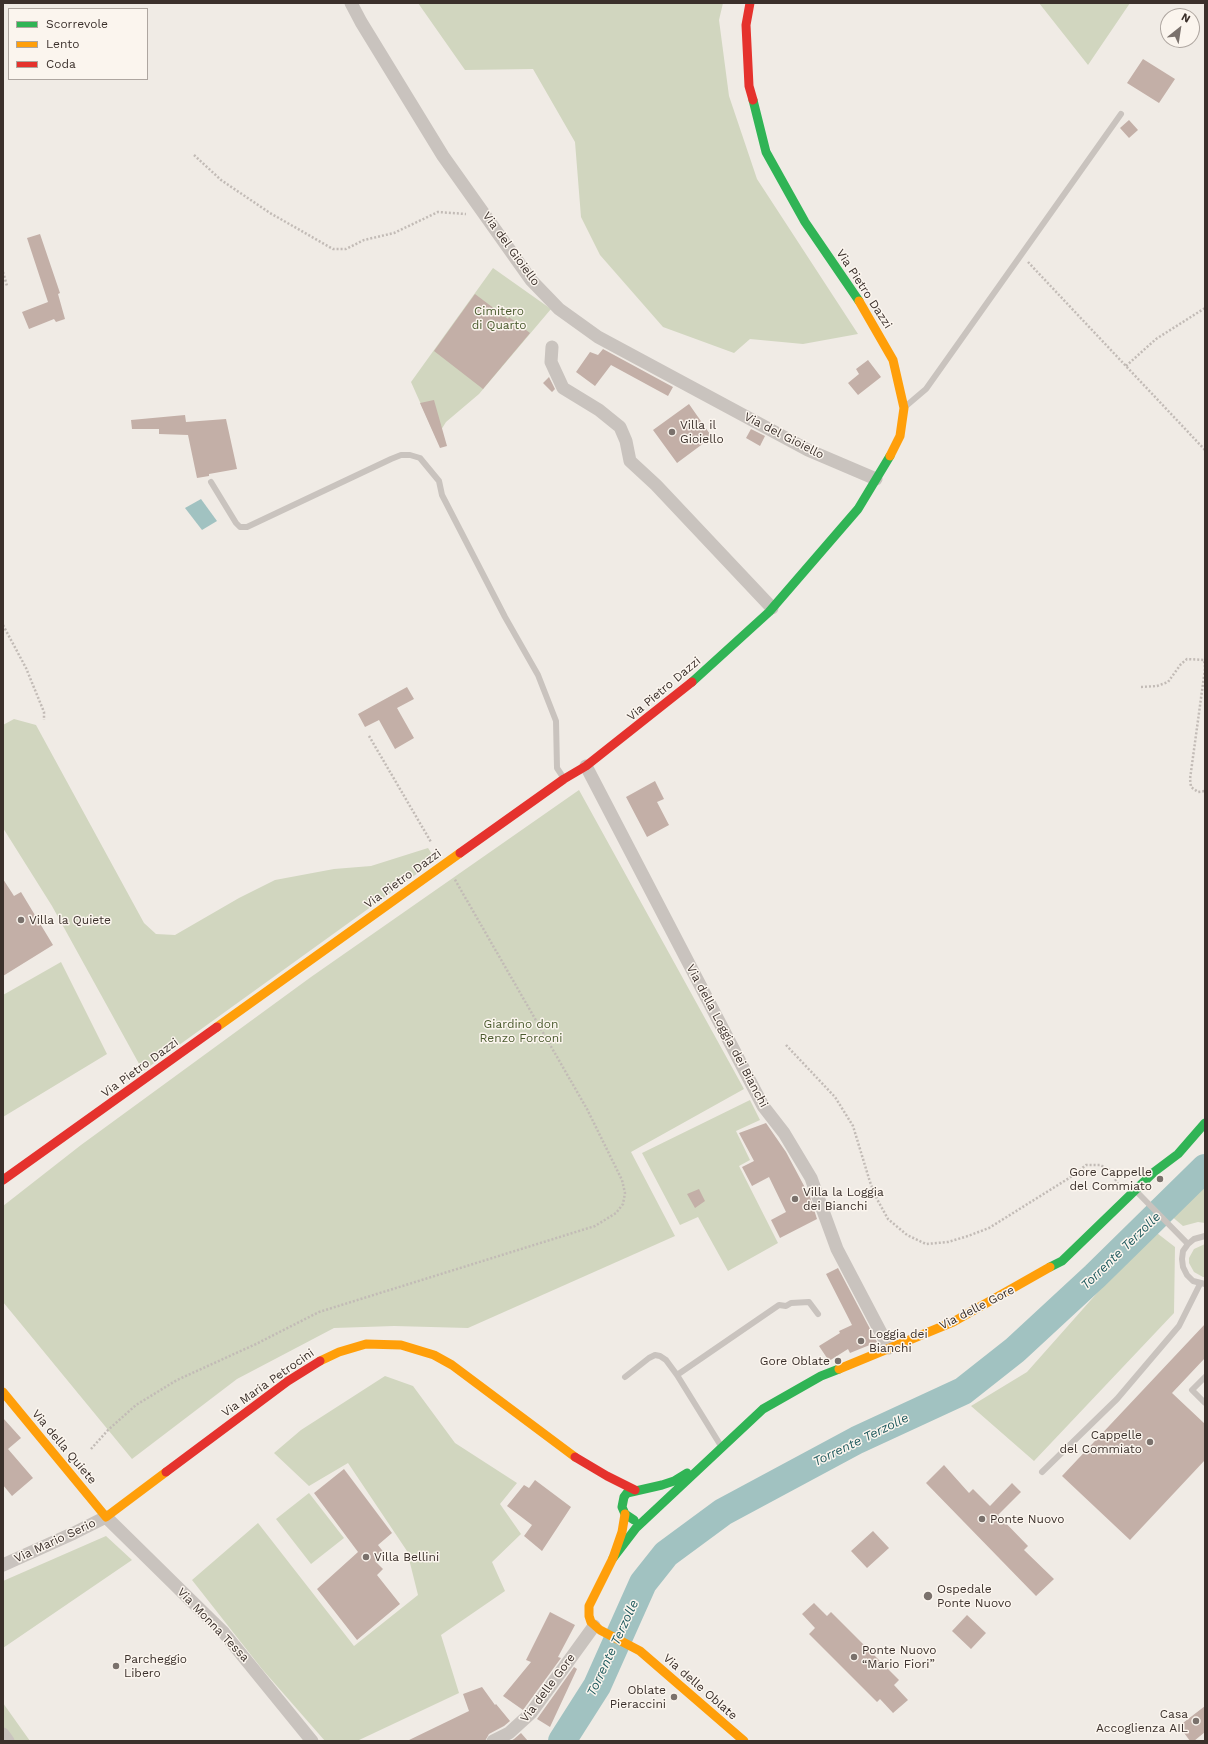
<!DOCTYPE html>
<html>
<head>
<meta charset="utf-8">
<style>
	body { margin:0 }
	#map { position:relative; width:1208px; height:1744px; overflow:hidden; background:#f0ebe5; font-family:"Work Sans",sans-serif }
	canvas { display:block }
	.frame { position:absolute; inset:0; border:4px solid #3b302b; pointer-events:none }
	.legend { position:absolute; left:8px; top:8px; width:140px; height:72px; box-sizing:border-box; background:#fbf5ee; border:1px solid #aea6a0; margin:0; padding:5px 7px; list-style:none; font-size:12px; color:#3b302b }
	.legend li { display:flex; align-items:center; gap:8px; height:20px }
	.legend b { width:20px; border:1px solid #aea6a0 }
	.north { position:absolute; left:1160px; top:8px; width:40px; height:40px; box-sizing:border-box; background:#fbf5ee; border:1px solid #aea6a0; border-radius:50%; rotate:30deg; font-size:11px; font-weight:700; line-height:16px; text-align:center; color:#3b302b }
	.north::after { content:''; display:block; margin:auto; width:14px; height:18px; background:#7a716c; clip-path:polygon(50% 0,100% 100%,50% 72%,0 100%) }
</style>
</head>
<body>
<div id="map">
<canvas width="1208" height="1744"></canvas>
<div class="frame"></div>
<ul class="legend">
<li><b style="height:5px;background:#30b455"></b>Scorrevole</li>
<li><b style="height:5px;background:#ff9f0a"></b>Lento</li>
<li><b style="height:5px;background:#e5322d"></b>Coda</li>
</ul>
<div class="north">N</div>
</div>
<script>
const ctx = document.querySelector('canvas').getContext('2d');
ctx.lineJoin = 'round';
function fill(path, color) { ctx.fillStyle = color; ctx.fill(path, 'evenodd'); }
const poly = rows => new Path2D(rows.map(r => 'M' + r).join(''));
function trace(path, color, width, dash) { ctx.strokeStyle = color; ctx.lineWidth = width; ctx.lineCap = dash ? 'butt' : 'round'; ctx.setLineDash(dash || []); ctx.stroke(path); }
function write(font, color, halo, rows, align = 'center') {
  ctx.font = font + ' "Work Sans",sans-serif'; ctx.lineWidth = 3; ctx.setLineDash([]); ctx.textBaseline = 'middle'; ctx.strokeStyle = halo; ctx.fillStyle = color; for (const [text, x, y, turn = 0] of rows) {
    ctx.save(); ctx.translate(x, y); ctx.rotate((+turn || 0) * Math.PI / 180); ctx.textAlign = isNaN(turn) ? turn : align; if (halo) ctx.strokeText(text, 0, 0); ctx.fillText(text, 0, 0); ctx.restore();
  }
}
const green = poly([
	[418,3,723,3,719,20,729,96,757,179,858,334,803,344,750,339,734,353,663,327,600,255,581,217,575,142,533,69,465,70],
	[1039,3,1130,3,1088,65],
	[493,268,551,309,479,394,446,422,436,438,411,382],
	[14,719,36,725,144,923,156,934,175,935,239,898,275,880,334,869,371,866,428,848,436,860,143,1071,52,906,3,828,3,725],
	[579,790,744,1089,631,1152,675,1236,468,1328,394,1326,334,1328,237,1379,132,1459,3,1302,3,1206,81,1145,311,977],
	[61,962,107,1054,3,1117,3,995],
	[750,1100,760,1120,736,1131,750,1160,739,1166,778,1243,728,1271,698,1217,680,1225,642,1153],
	[1205,1181,1205,1223,1198,1222,1183,1226,1170,1215],
	[1153,1230,1175,1247,1174,1313,1034,1461,971,1406,1027,1372],
	[1205,1244,1205,1277,1203,1277,1194,1272,1189,1263,1189,1258,1194,1249],
	[385,1376,413,1386,455,1443,517,1483,500,1504,521,1534,492,1562,505,1591,441,1635,459,1693,357,1741,325,1741,262,1669,192,1580,258,1523,354,1646,418,1595,407,1551,348,1463,309,1486,274,1453,301,1430],
	[309,1493,344,1538,311,1564,276,1519],
	[106,1536,132,1560,3,1648,3,1581],
	[3,1703,30,1741,3,1741]
]);
const water = poly([
	[201,499,217,521,202,530,185,508]
]);
const river = poly([
	[562,1741,597,1686,643,1583,666,1554,723,1512,857,1440,963,1391,1015,1350,1095,1276,1205,1168]
]);
const building = poly([
	[1143,59,1175,79,1159,103,1127,83],
	[1129,120,1138,130,1129,138,1120,128],
	[40,234,60,293,58,294,65,319,56,322,54,319,29,329,22,312,48,302,27,238],
	[475,294,508,319,509,317,530,333,483,389,434,351],
	[603,349,673,387,668,396,611,365,595,386,576,372,590,352,598,355],
	[868,360,881,377,858,395,848,383,859,374,856,369],
	[549,377,555,389,552,392,543,383],
	[434,400,447,446,440,448,420,403],
	[689,404,712,437,677,463,653,430],
	[185,415,186,422,226,419,237,469,209,474,209,476,197,478,188,435,159,434,159,429,132,429,131,420],
	[751,429,765,436,760,446,746,438],
	[407,687,414,699,397,708,414,738,395,749,379,720,365,727,358,714],
	[655,781,664,799,657,802,669,825,647,837,626,797],
	[3,879,14,896,21,892,53,945,3,976],
	[766,1123,786,1152,810,1197,817,1219,780,1238,771,1220,786,1212,769,1177,752,1186,742,1167,754,1161,739,1133],
	[699,1189,705,1201,695,1208,687,1194],
	[838,1268,877,1342,850,1353,848,1349,829,1361,819,1346,840,1333,839,1331,852,1325,826,1274],
	[1205,1324,1205,1358,1172,1393,1205,1424,1205,1460,1130,1540,1062,1476],
	[3,1418,21,1438,8,1449,33,1478,12,1496,3,1485],
	[944,1465,969,1493,973,1489,990,1506,1012,1483,1021,1492,998,1515,1028,1546,1024,1550,1054,1579,1036,1596,926,1483],
	[344,1469,392,1533,378,1545,385,1554,375,1561,383,1569,377,1575,400,1604,357,1640,317,1589,358,1552,314,1493],
	[535,1480,571,1507,542,1551,524,1536,532,1525,507,1506,524,1485,529,1488],
	[873,1531,889,1548,867,1568,851,1551],
	[814,1603,827,1616,831,1612,899,1680,894,1685,908,1700,893,1713,880,1699,877,1702,809,1634,815,1628,802,1614],
	[550,1612,575,1625,558,1657,561,1658,523,1710,503,1696,531,1662,526,1660],
	[967,1615,986,1633,971,1649,952,1631],
	[574,1667,577,1669,550,1727,537,1719],
	[482,1687,495,1705,496,1704,510,1721,504,1726,489,1734,485,1741,407,1741,469,1711,463,1694],
	[1205,1706,1205,1732,1194,1741,1190,1741,1179,1726],
	[521,1733,528,1741,511,1741,514,1739]
]);
const path = poly([
	[194,155,221,180,270,213,333,249,346,249,364,240,394,233,438,212,466,214],
	[1028,262,1205,450],
	[3,272,7,286],
	[1126,366,1156,339,1205,308],
	[3,625,26,668,44,712,44,720],
	[1205,669,1190,779,1191,787,1198,792,1205,791],
	[1141,687,1157,686,1168,682,1181,664,1187,659,1204,660,1205,667],
	[369,736,431,842],
	[786,1045,835,1097,853,1126,870,1182,877,1199,888,1219,907,1235,926,1244,948,1242,968,1236,989,1228,1074,1175,1086,1165,1100,1165,1110,1170,1118,1184],
	[91,1449,108,1430,136,1405,177,1380,256,1344,319,1312,595,1226,616,1213,623,1204,625,1193,622,1180,587,1109,454,878]
]);
const lane = poly([
	[906,406,926,389,1121,114],
	[211,482,236,523,240,527,247,527,391,459,401,455,410,455,420,458,439,481,442,495,505,617,538,675,556,721,557,768,563,777],
	[1136,1191,1188,1244],
	[1205,1236,1194,1239,1188,1244,1183,1251,1182,1259,1183,1267,1187,1275,1193,1281,1205,1284],
	[677,1375,779,1305,786,1306,791,1303,809,1302,818,1314],
	[625,1377,649,1358,655,1355,660,1356,666,1360,677,1375,721,1446],
	[1205,1377,1192,1390,1205,1403],
	[1042,1472,1117,1399,1179,1326,1200,1284]
]);
const street = poly([
	[351,3,361,22,443,156,531,280,559,309,598,337,808,450,876,479],
	[552,347,551,362,563,388,599,410,620,427,626,441,630,461,656,485,772,608],
	[586,766,763,1106,784,1133,811,1178,837,1249,889,1348],
	[3,1565,74,1533,106,1517,224,1633,312,1741],
	[3,1734,8,1741],
	[493,1741,509,1733,531,1713,594,1626]
]);
const fast = poly([
	[753,100,766,152,805,222,859,301],
	[692,682,769,612,858,509,890,456],
	[1050,1267,1062,1261,1154,1172,1178,1154,1205,1123],
	[634,1520,625,1514,622,1507,624,1497,627,1493,662,1485,674,1481,687,1473],
	[613,1558,636,1528,763,1409,821,1376,839,1369]
]);
const slow = poly([
	[859,301,893,360,904,408,900,436,890,456],
	[217,1027,460,853],
	[320,1361,339,1352,366,1344,401,1345,434,1355,452,1365,575,1457],
	[839,1369,953,1322,1050,1267],
	[3,1392,106,1517,166,1472],
	[625,1514,622,1532,613,1558,589,1606,589,1616,591,1622,600,1630,640,1651,744,1741]
]);
const jam = poly([
	[750,3,746,25,749,86,753,100],
	[460,853,564,779,586,766,692,682],
	[3,1180,217,1027],
	[575,1457,607,1476,635,1490],
	[166,1472,288,1381,320,1361]
]);
const markers = [
	[672,432,4,"#7a716c"],
	[21,920,4,"#7a716c"],
	[1160,1179,4,"#7a716c"],
	[795,1199,4,"#7a716c"],
	[861,1341,4,"#7a716c"],
	[838,1361,4,"#7a716c"],
	[1150,1442,4,"#7a716c"],
	[982,1519,4,"#7a716c"],
	[366,1557,4,"#7a716c"],
	[928,1596,5,"#7a716c"],
	[854,1657,4,"#7a716c"],
	[116,1666,4,"#7a716c"],
	[674,1697,4,"#7a716c"],
	[1196,1721,4,"#7a716c"]
];
const streetNames = [
	["Via del Gioiello",511,249,54],
	["Via Pietro Dazzi",864,289,57],
	["Via del Gioiello",784,436,27],
	["Via Pietro Dazzi",664,689,-40],
	["Via Pietro Dazzi",403,879,-36],
	["Via della Loggia dei Bianchi",727,1036,62],
	["Via Pietro Dazzi",140,1068,-36],
	["Via delle Gore",977,1308,-27],
	["Via Maria Petrocini",268,1383,-35],
	["Via della Quiete",64,1447,50],
	["Via Mario Serio",55,1541,-25],
	["Via Monna Tessa",213,1625,46],
	["Via delle Oblate",700,1687,41],
	["Via delle Gore",548,1688,-53]
];
const parkNames = [
	["Cimitero",499,311],
	["di Quarto",499,325],
	["Giardino don",521,1024],
	["Renzo Forconi",521,1038]
];
const poiNames = [
	["Villa il",680,425],
	["Gioiello",680,439],
	["Villa la Quiete",29,920],
	["Gore Cappelle",1152,1172,"right"],
	["del Commiato",1152,1186,"right"],
	["Villa la Loggia",803,1192],
	["dei Bianchi",803,1206],
	["Loggia dei",869,1334],
	["Bianchi",869,1348],
	["Gore Oblate",830,1361,"right"],
	["Cappelle",1142,1435,"right"],
	["del Commiato",1142,1449,"right"],
	["Ponte Nuovo",990,1519],
	["Villa Bellini",374,1557],
	["Ospedale",937,1589],
	["Ponte Nuovo",937,1603],
	["Ponte Nuovo",862,1650],
	["“Mario Fiori”",862,1664],
	["Parcheggio",124,1659],
	["Libero",124,1673],
	["Oblate",666,1690,"right"],
	["Pieraccini",666,1704,"right"],
	["Casa",1188,1714,"right"],
	["Accoglienza AIL",1188,1728,"right"]
];
const waterNames = [
	["Torrente Terzolle",1121,1251,-44],
	["Torrente Terzolle",861,1440,-26],
	["Torrente Terzolle",613,1648,-65]
];
fill(green, '#d1d6bf');
fill(water, '#a1c2c1');
trace(river, '#a1c2c1', 28);
fill(building, '#c3afa7');
trace(path, '#c2bbb6', 2.5, [2, 2]);
trace(lane, '#c9c3be', 6);
trace(street, '#c9c3be', 13);
trace(fast, '#30b455', 9);
trace(slow, '#ff9f0a', 9);
trace(jam, '#e5322d', 9);
for (const [x, y, r, color] of markers) { const dot = new Path2D(); dot.arc(x, y, r, 0, 2 * Math.PI); ctx.fillStyle = color; ctx.fill(dot); trace(dot, '#fbf5ee', 1.5); }
write('12px', '#3b302b', '#fbf5ee', streetNames);
write('12px', '#4a5a2e', '#fbf5ee', parkNames);
write('12px', '#3b302b', '#fbf5ee', poiNames, 'left');
write('italic 13px', '#1f5a5e', '#fbf5ee', waterNames);
</script>
</body>
</html>
